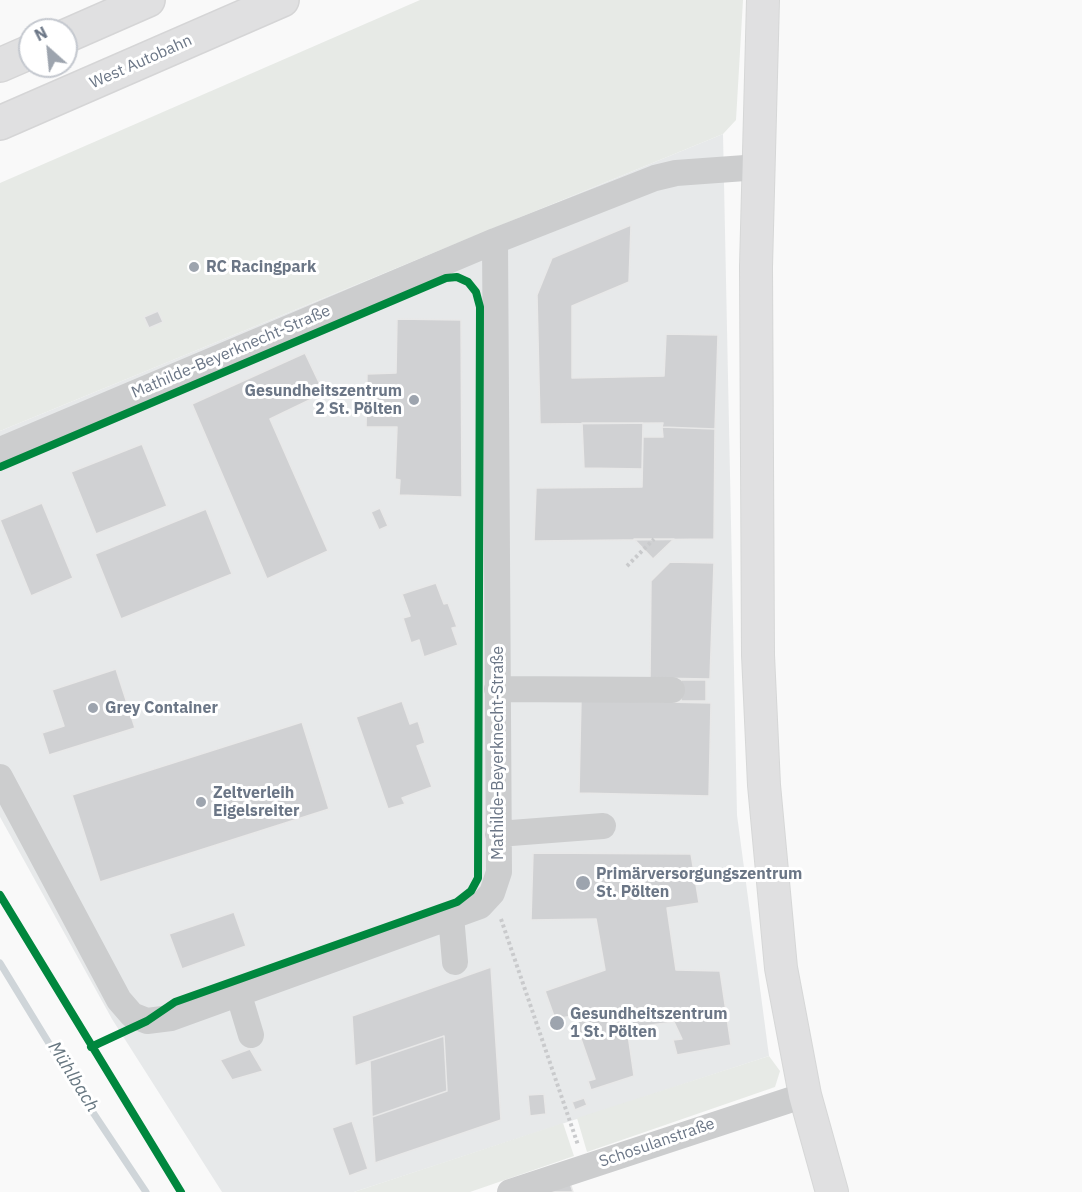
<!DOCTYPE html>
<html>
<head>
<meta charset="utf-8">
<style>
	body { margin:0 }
	#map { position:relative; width:1082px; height:1192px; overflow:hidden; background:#f9f9f9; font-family:"IBM Plex Sans",sans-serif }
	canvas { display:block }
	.north { position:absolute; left:18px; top:18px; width:60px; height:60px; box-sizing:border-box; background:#fff; border:2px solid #c4c8cf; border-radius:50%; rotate:333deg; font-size:16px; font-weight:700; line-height:24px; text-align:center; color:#6b7686 }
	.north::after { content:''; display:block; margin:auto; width:21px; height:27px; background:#9da4ae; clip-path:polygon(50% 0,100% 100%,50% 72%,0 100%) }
</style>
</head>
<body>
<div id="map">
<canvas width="1082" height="1192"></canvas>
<div class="north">N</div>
</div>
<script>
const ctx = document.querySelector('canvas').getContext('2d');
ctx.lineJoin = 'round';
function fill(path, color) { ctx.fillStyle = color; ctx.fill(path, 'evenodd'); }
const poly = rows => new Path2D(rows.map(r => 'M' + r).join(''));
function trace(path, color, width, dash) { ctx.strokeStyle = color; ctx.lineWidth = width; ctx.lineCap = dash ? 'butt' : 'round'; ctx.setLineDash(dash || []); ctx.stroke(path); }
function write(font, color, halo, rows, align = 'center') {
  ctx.font = font + ' "IBM Plex Sans",sans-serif'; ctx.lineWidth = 6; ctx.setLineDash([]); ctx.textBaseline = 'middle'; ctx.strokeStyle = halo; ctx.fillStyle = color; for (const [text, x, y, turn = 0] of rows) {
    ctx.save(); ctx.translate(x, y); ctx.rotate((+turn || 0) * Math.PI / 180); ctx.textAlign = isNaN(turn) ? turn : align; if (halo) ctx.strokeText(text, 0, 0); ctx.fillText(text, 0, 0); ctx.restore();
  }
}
const built = poly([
	[723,134,737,815,769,1056,354,1192,222,1192,112,1019,0,817,0,431]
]);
const green = poly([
	[420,0,743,0,736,120,723,134,0,431,0,183],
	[769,1056,780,1071,775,1087,587,1152,577,1118],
	[563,1123,574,1156,470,1192,354,1192]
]);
const stream = poly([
	[0,963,72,1081,146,1192]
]);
const building = poly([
	[631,225,629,282,572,306,572,378,664,376,666,334,718,335,715,429,662,427,663,423,540,424,537,295,552,258,631,225],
	[158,311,163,322,149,328,144,317,158,311],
	[397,319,461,320,462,497,399,495,400,480,395,479,397,427,366,427,367,374,396,373,397,319],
	[305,353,324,393,270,419,328,551,267,579,192,404,305,353],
	[582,423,643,423,642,469,584,468,582,423],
	[662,427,715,429,714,539,534,541,536,488,642,487,643,437,663,437,662,427],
	[142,444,167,506,96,534,71,472,142,444],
	[42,503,73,578,31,596,0,520,42,503],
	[380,508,388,526,379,530,371,512,380,508],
	[206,509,232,574,121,619,95,554,206,509],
	[634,539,674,539,653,559,634,539],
	[670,562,714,563,710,679,650,678,651,581,670,562],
	[436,583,444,604,448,603,457,627,452,628,458,645,424,657,419,640,411,643,403,618,410,616,402,594,436,583],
	[116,669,135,728,49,755,42,733,64,726,52,690,116,669],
	[681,680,706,680,706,701,681,701,681,680],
	[581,700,711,703,709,796,579,793,581,700],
	[402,701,410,724,418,721,425,743,417,746,432,787,402,798,405,804,388,809,356,717,402,701],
	[302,722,329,809,100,882,72,795,302,722],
	[533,853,691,854,699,903,667,908,676,970,720,971,731,1045,677,1055,673,1040,682,1039,674,1022,627,1028,634,1076,591,1090,588,1081,595,1079,573,1016,555,1019,545,991,605,970,596,919,531,920,533,853],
	[234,912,246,946,182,969,169,934,234,912],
	[491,967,501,1120,375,1163,372,1117,447,1091,444,1036,355,1066,352,1016,491,967],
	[444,1036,447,1091,372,1117,370,1061,444,1036],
	[250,1049,263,1071,232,1080,220,1060,250,1049],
	[544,1094,546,1114,530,1116,528,1095,544,1094],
	[584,1098,587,1105,575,1110,572,1102,584,1098],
	[352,1121,368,1169,349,1176,332,1128,352,1121],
	[570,1183,573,1192,552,1192,551,1189,570,1183]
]);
const path = poly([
	[627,566,654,539],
	[501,919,578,1145]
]);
const minor = poly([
	[0,450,495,241,655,178,676,173,759,167],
	[497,689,672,690],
	[0,777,119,1000,132,1015,147,1021,171,1018,480,906,492,893,499,872,495,241],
	[498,834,603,826],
	[451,916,455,962],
	[238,992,251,1035],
	[510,1192,805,1095]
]);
const major = poly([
	[763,0,756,267,758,655,764,785,781,968,805,1095,832,1192]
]);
const highway = poly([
	[66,36,148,0],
	[0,65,30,52],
	[0,123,282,0]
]);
const cycleway = poly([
	[0,467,446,278,457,277,468,282,476,292,480,307,478,878,471,891,457,902,175,1002,147,1021,91,1047],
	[0,895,181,1192]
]);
const markers = [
	[194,267,6,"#9da4ae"],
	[414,400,6,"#9da4ae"],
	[93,708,6,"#9da4ae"],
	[201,802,6,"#9da4ae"],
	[583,883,8,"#9da4ae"],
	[557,1023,8,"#9da4ae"]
];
const streetNames = [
	["West Autobahn",141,62,-24],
	["Mathilde-Beyerknecht-Straße",231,352,-23],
	["Mathilde-Beyerknecht-Straße",498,753,-90],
	["Schosulanstraße",657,1143,-19]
];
const poiNames = [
	["RC Racingpark",206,267],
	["Gesundheitszentrum",402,391,"right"],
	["2 St. Pölten",402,409,"right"],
	["Grey Container",105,708],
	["Zeltverleih",213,793],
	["Eigelsreiter",213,811],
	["Primärversorgungszentrum",596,874],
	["St. Pölten",596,892],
	["Gesundheitszentrum",570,1014],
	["1 St. Pölten",570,1032]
];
const waterNames = [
	["Mühlbach",73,1077,58]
];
fill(built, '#e7e9ea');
fill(green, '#e7eae6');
trace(stream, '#cfd5d9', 7);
fill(building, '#d0d1d3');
trace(building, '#e8e8e8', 1.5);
trace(major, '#d6d7d7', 34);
trace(highway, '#d5d5d6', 36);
trace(path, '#c9cacc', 4, [3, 3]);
trace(minor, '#cccdce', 26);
trace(major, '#e0e0e1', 32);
trace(highway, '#e0e0e1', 33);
trace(cycleway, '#00873e', 8);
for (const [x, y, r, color] of markers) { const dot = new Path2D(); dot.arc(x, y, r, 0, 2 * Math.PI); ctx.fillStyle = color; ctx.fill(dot); trace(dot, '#fff', 2); }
write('16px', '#6b7686', '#fff', streetNames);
write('bold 16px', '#6b7686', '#fff', poiNames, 'left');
write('italic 18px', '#677781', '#fff', waterNames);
</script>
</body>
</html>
